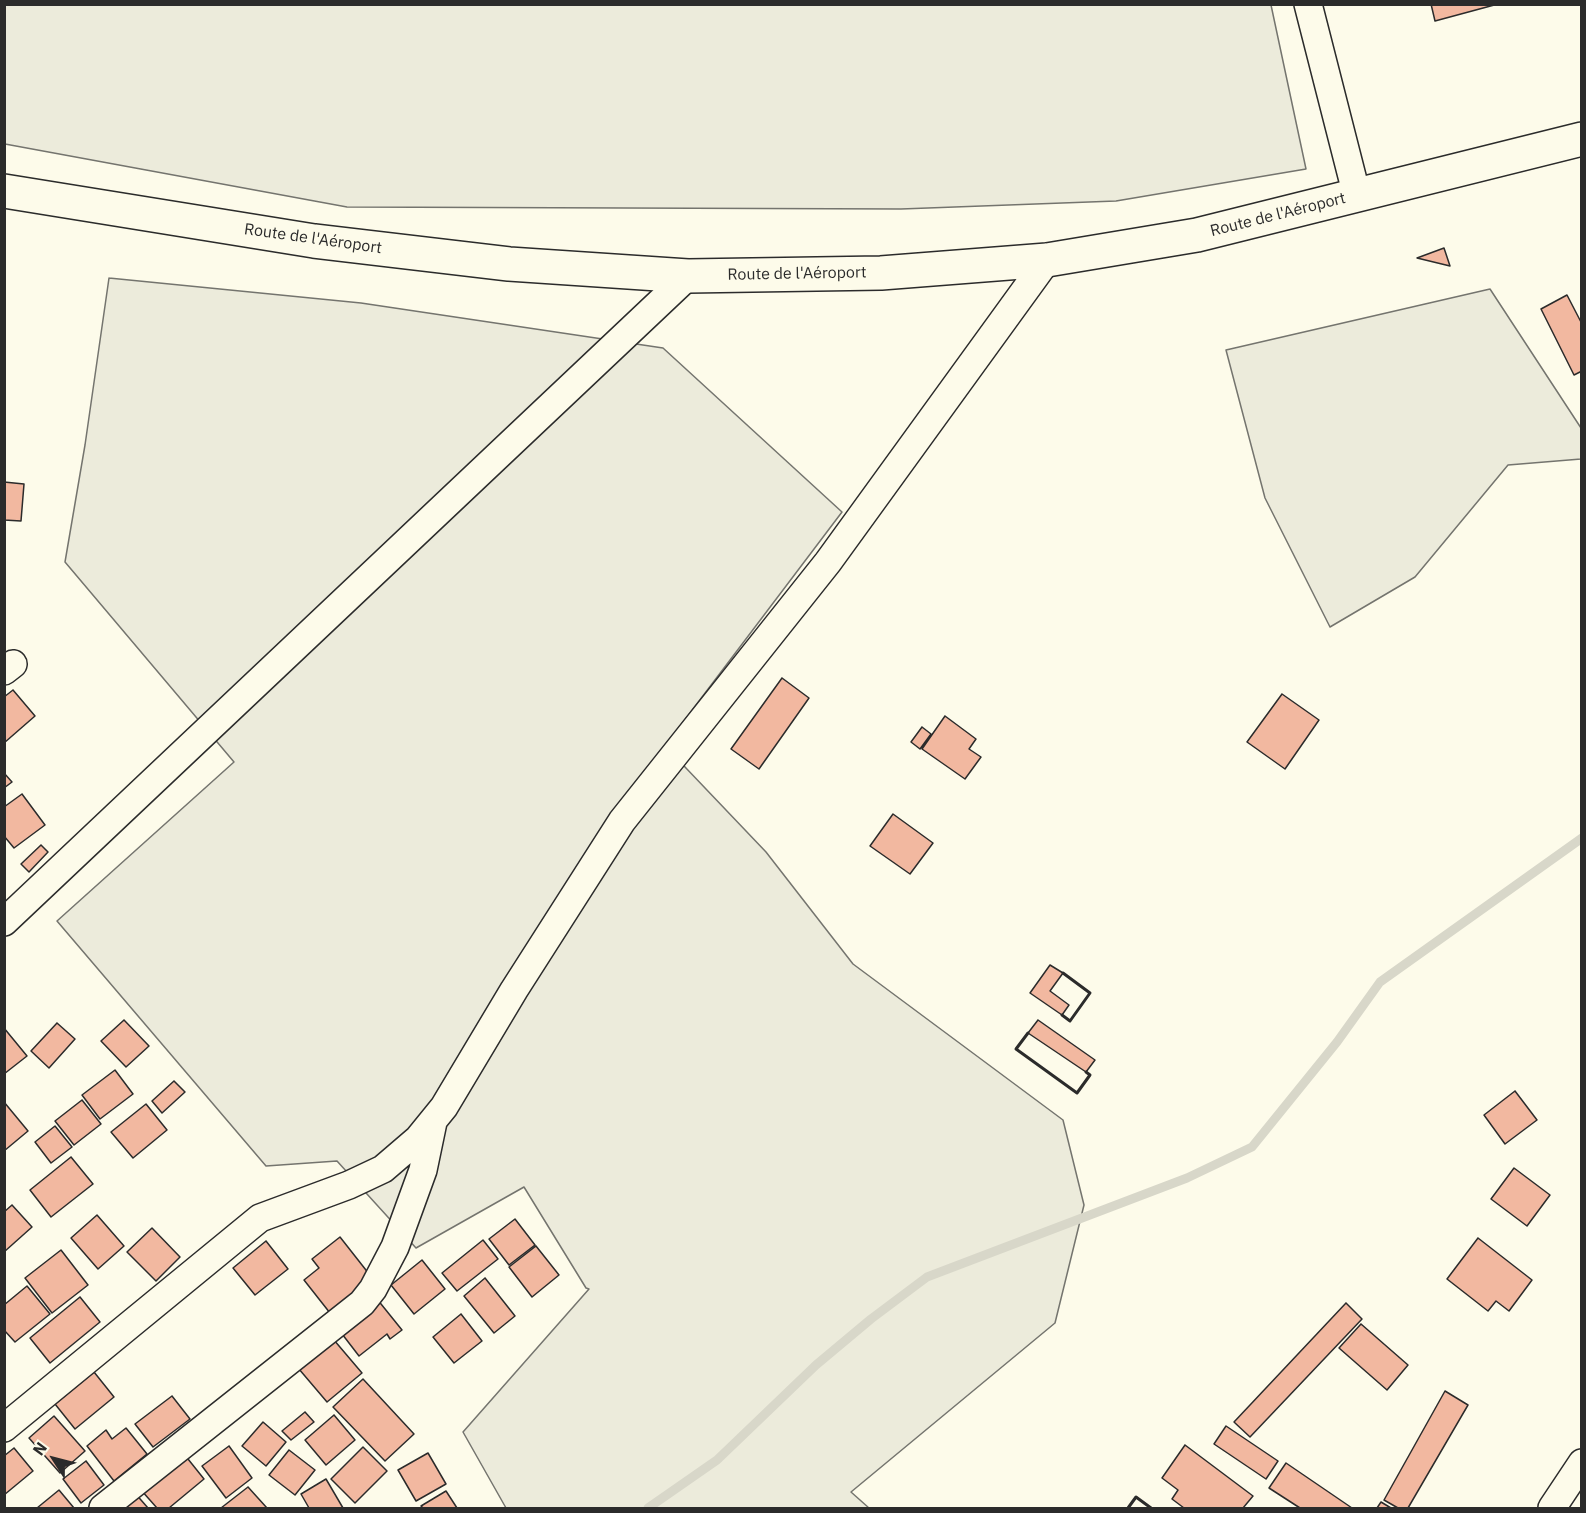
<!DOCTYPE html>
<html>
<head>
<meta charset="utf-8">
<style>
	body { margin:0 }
	#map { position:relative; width:1586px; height:1513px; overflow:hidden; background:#fdfbea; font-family:"IBM Plex Sans",sans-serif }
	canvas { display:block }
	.frame { position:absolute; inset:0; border:6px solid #2b2b2b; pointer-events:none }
	.north { position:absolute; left:24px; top:1429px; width:60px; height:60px; -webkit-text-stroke:4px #fdfbea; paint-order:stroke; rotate:306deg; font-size:16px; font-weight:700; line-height:24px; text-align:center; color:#2b2b2b }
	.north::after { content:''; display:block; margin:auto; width:21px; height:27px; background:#2b2b2b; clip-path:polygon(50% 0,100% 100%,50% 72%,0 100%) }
</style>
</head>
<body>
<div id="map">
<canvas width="1586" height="1513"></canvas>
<div class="frame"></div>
<div class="north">N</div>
</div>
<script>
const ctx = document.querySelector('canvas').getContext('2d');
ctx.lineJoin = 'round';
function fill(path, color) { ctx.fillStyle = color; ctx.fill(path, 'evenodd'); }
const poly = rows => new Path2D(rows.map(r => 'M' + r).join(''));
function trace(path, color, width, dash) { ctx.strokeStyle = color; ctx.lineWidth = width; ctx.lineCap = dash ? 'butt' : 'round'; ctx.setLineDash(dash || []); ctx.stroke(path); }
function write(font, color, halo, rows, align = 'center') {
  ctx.font = font + ' "IBM Plex Sans",sans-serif'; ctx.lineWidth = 4.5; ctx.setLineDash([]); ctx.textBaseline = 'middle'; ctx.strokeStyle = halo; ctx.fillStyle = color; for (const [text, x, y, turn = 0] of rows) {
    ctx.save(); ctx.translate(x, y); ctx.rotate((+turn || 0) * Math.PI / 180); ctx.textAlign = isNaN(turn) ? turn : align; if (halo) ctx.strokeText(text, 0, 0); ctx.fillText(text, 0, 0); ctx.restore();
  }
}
const green = poly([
	[4,5,1271,5,1306,169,1116,201,901,209,347,207,5,144,4,5],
	[109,278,361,303,663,348,842,512,665,746,766,852,853,964,1063,1120,1084,1205,1055,1323,851,1492,869,1508,506,1508,463,1432,589,1289,586,1288,524,1187,416,1248,337,1161,266,1166,57,921,234,762,65,562,85,445,109,278],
	[1490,289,1581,428,1581,459,1508,465,1415,577,1330,627,1265,498,1226,350,1490,289]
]);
const stream = poly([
	[648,1508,717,1460,816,1365,871,1319,927,1277,1187,1178,1252,1147,1337,1042,1380,982,1582,838]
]);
const building = poly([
	[1431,4,1498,4,1435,21,1431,4],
	[1444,248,1450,266,1417,258,1444,248],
	[1567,295,1582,324,1582,371,1574,375,1541,309,1567,295],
	[4,482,24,484,21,521,4,520,4,482],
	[782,678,809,698,759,769,731,749,782,678],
	[13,690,35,716,4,743,4,697,13,690],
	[1282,694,1319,720,1285,769,1247,742,1282,694],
	[945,716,976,739,969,749,981,757,965,779,922,749,945,716],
	[922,727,931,734,920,749,911,742,922,727],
	[4,773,12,782,4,788,4,773],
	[22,794,45,825,14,848,4,836,4,807,22,794],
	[893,814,933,843,910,874,870,846,893,814],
	[41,845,48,852,29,872,21,864,41,845],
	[1050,965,1063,973,1050,991,1069,1005,1062,1015,1030,993,1050,965],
	[124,1020,149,1046,126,1067,101,1041,124,1020],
	[1038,1020,1095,1060,1086,1072,1028,1033,1038,1020],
	[57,1023,75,1039,49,1068,31,1051,57,1023],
	[4,1028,27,1056,4,1074,4,1028],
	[115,1070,133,1094,100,1119,82,1095,115,1070],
	[174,1081,185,1092,162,1113,152,1101,174,1081],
	[1515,1091,1537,1120,1505,1144,1484,1115,1515,1091],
	[82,1100,101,1124,74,1145,55,1121,82,1100],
	[4,1102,28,1131,4,1151,4,1102],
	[146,1104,167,1130,133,1158,111,1132,146,1104],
	[55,1126,72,1147,51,1163,35,1142,55,1126],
	[71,1157,93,1184,51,1217,30,1190,71,1157],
	[1514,1168,1550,1195,1527,1226,1491,1199,1514,1168],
	[12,1205,32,1227,4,1252,4,1212,12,1205],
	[97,1215,124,1246,98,1269,71,1238,97,1215],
	[515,1219,535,1245,509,1265,489,1239,515,1219],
	[152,1228,180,1257,156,1281,127,1252,152,1228],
	[340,1237,373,1279,330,1313,304,1280,319,1268,312,1259,340,1237],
	[1478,1238,1532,1280,1509,1311,1496,1301,1488,1311,1447,1279,1478,1238],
	[483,1240,498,1259,457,1291,442,1273,483,1240],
	[266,1241,288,1269,255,1295,233,1268,266,1241],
	[536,1246,559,1275,532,1297,509,1267,536,1246],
	[61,1250,88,1285,52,1313,25,1278,61,1250],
	[422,1260,445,1289,414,1314,391,1285,422,1260],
	[485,1278,515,1316,494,1333,464,1296,485,1278],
	[27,1286,50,1314,15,1342,4,1330,4,1305,27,1286],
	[80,1297,100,1322,50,1363,30,1338,80,1297],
	[377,1299,402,1330,390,1339,387,1334,359,1356,339,1330,377,1299],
	[1346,1303,1362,1319,1250,1437,1234,1422,1346,1303],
	[461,1314,482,1341,454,1363,433,1337,461,1314],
	[1361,1324,1408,1365,1387,1390,1339,1348,1361,1324],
	[328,1333,362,1373,327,1402,293,1362,328,1333],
	[94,1372,114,1397,75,1429,55,1404,94,1372],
	[363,1379,414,1434,385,1461,333,1407,363,1379],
	[1445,1391,1468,1405,1408,1508,1398,1508,1384,1500,1445,1391],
	[172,1396,190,1419,153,1447,135,1424,172,1396],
	[305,1412,314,1422,291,1440,282,1431,305,1412],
	[334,1415,355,1440,326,1465,305,1440,334,1415],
	[54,1416,85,1451,60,1473,29,1438,54,1416],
	[263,1422,286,1442,266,1466,242,1446,263,1422],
	[1226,1426,1278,1461,1266,1479,1214,1444,1226,1426],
	[126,1428,147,1454,114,1481,87,1446,106,1430,112,1439,126,1428],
	[1185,1445,1253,1496,1243,1508,1184,1508,1172,1499,1178,1490,1162,1478,1185,1445],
	[229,1446,252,1478,226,1498,202,1466,229,1446],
	[363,1447,387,1471,355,1503,331,1479,363,1447],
	[14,1448,33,1471,4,1495,4,1456,14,1448],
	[289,1450,315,1470,295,1495,269,1475,289,1450],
	[428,1453,446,1484,416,1501,398,1470,428,1453],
	[184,1454,204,1479,169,1508,157,1508,141,1490,184,1454],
	[86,1461,104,1485,81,1503,63,1479,86,1461],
	[1286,1463,1352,1508,1300,1508,1269,1488,1286,1463],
	[326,1479,343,1508,309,1508,301,1494,326,1479],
	[248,1487,267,1508,221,1508,248,1487],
	[59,1490,74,1508,37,1508,59,1490],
	[446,1491,457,1508,423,1508,421,1506,446,1491],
	[134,1492,148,1508,113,1508,134,1492],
	[1381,1502,1391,1508,1377,1508,1381,1502]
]);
const minor = poly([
	[1308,4,1357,196],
	[4,671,13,664],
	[4,922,688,276],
	[4,1428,260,1218,349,1185,383,1169,418,1139,444,1107,514,990,622,821,828,562,1047,260],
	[103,1508,362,1303,373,1289,395,1247,423,1170,433,1122],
	[1552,1508,1582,1463]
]);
const secondary = poly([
	[4,191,314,241,509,264,688,276,881,273,1047,260,1197,235,1582,139]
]);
const wall = poly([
	[1062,1015,1070,1021,1090,993,1063,973],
	[1028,1033,1016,1049,1077,1093,1090,1075,1086,1072],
	[1128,1508,1136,1497,1151,1508]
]);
const streetNames = [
	["Route de l'Aéroport",1278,215,-14],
	["Route de l'Aéroport",313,239,8],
	["Route de l'Aéroport",797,274,-1]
];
fill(green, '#ecebdb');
trace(green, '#74746e', 1.5);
trace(stream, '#d8d7c9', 9);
fill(building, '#f2b8a0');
trace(building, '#2b2b2b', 1.5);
trace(minor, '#2b2b2b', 30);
trace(secondary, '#2b2b2b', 36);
trace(minor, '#fdfbea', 27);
trace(secondary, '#fdfbea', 33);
trace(wall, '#2b2b2b', 3);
write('16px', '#2b2b2b', '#fdfbea', streetNames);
</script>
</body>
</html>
